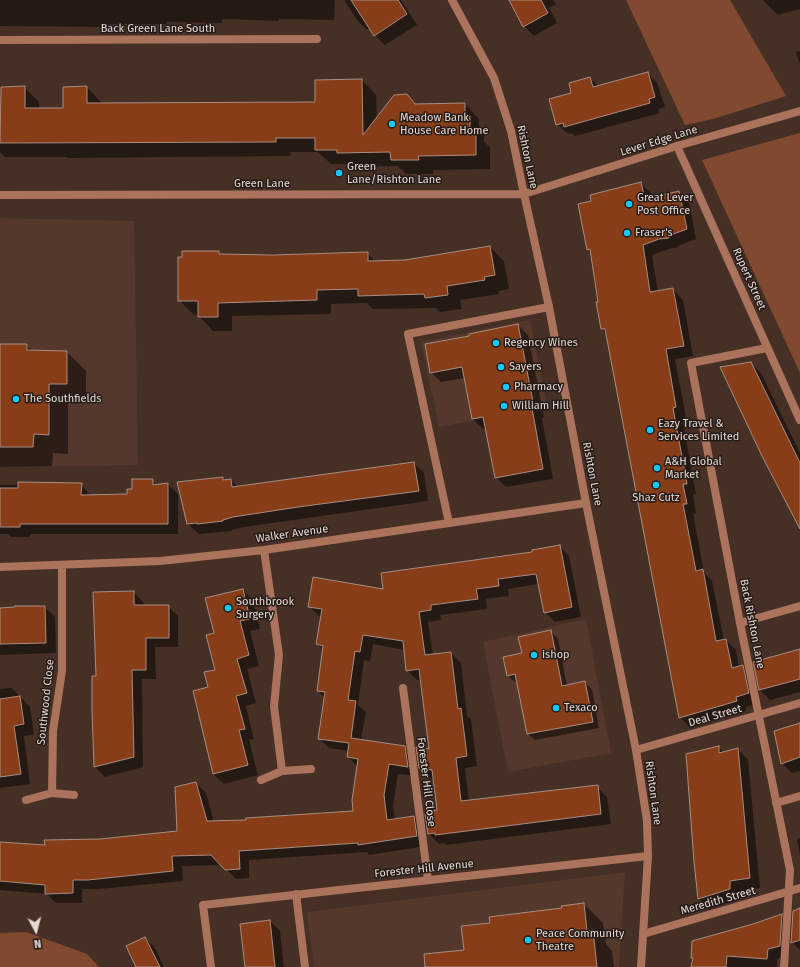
<!DOCTYPE html>
<html>
<head>
<meta charset="utf-8">
<style>
	body { margin:0 }
	#map { position:relative; width:800px; height:967px; overflow:hidden; background:#463026; font-family:"Fira Sans",sans-serif }
	canvas { display:block }
	.north { position:absolute; left:16px; top:911px; width:40px; height:40px; -webkit-text-stroke:3px #251b16; paint-order:stroke; rotate:173deg; font-size:11px; font-weight:700; line-height:16px; text-align:center; color:#e5d7d1 }
	.north::after { content:''; display:block; margin:auto; width:14px; height:18px; background:#e5d7d1; clip-path:polygon(50% 0,100% 100%,50% 72%,0 100%) }
</style>
</head>
<body>
<div id="map">
<canvas width="800" height="967"></canvas>
<div class="north">N</div>
</div>
<script>
const ctx = document.querySelector('canvas').getContext('2d');
ctx.lineJoin = 'round';
function fill(path, color) { ctx.fillStyle = color; ctx.fill(path, 'evenodd'); }
const poly = rows => new Path2D(rows.map(r => 'M' + r).join(''));
function trace(path, color, width, dash) { ctx.strokeStyle = color; ctx.lineWidth = width; ctx.lineCap = dash ? 'butt' : 'round'; ctx.setLineDash(dash || []); ctx.stroke(path); }
function write(font, color, halo, rows, align = 'center') {
  ctx.font = font + ' "Fira Sans",sans-serif'; ctx.lineWidth = 3; ctx.setLineDash([]); ctx.textBaseline = 'middle'; ctx.strokeStyle = halo; ctx.fillStyle = color; for (const [text, x, y, turn = 0] of rows) {
    ctx.save(); ctx.translate(x, y); ctx.rotate((+turn || 0) * Math.PI / 180); ctx.textAlign = isNaN(turn) ? turn : align; if (halo) ctx.strokeText(text, 0, 0); ctx.fillText(text, 0, 0); ctx.restore();
  }
}
const built = poly([
	[0,218,134,221,138,465,0,467],
	[530,320,547,407,439,427,421,342],
	[586,619,611,753,508,772,483,642],
	[625,872,619,967,314,967,307,912]
]);
const green = poly([
	[626,0,730,0,786,96,713,119,685,125],
	[800,133,800,373,702,160],
	[26,932,87,954,99,967,0,967,0,933]
]);
const shadow = poly([
	[0,0,335,0,334,20,279,19,279,21,222,19,222,23,167,22,167,24,107,24,107,27,0,26],
	[344,0,401,0,417,25,385,45,375,35,370,28,367,30,357,20],
	[510,0,553,0,556,4,549,8,557,23,534,36,524,26],
	[763,0,800,0,800,9,778,15],
	[800,51,800,64,796,52],
	[647,73,657,83,665,107,658,109,660,113,575,136,572,133,568,134,557,124,573,94,590,78,599,87],
	[362,80,376,95,377,119,416,105,465,104,479,119,479,127,484,132,484,142,490,147,490,169,433,170,433,174,406,174,398,166,353,167,350,164,331,164,318,152,290,152,291,156,68,158,66,157,5,157,0,152,0,110,2,110,24,87,39,102,39,109,64,109,87,87,101,102,101,104,316,103],
	[640,183,651,193,652,198,679,192,689,202,696,239,678,246,678,247,669,249,652,255,658,292,673,289,683,300,693,356,675,359,686,417,682,418,696,494,693,494,696,514,693,514,704,572,712,581,724,640,726,640,736,650,739,667,743,666,753,676,758,703,746,707,746,711,690,728,680,717,607,334,602,329,591,253,588,249,592,202],
	[490,247,504,261,509,289,498,291,499,294,460,300,462,309,440,312,436,308,373,309,367,303,331,304,331,314,232,316,232,331,213,331,199,316,199,315,193,314,179,300,219,252,222,255,367,253,376,262,405,261],
	[518,325,528,335,544,417,542,418,553,479,506,487,496,477,487,428,483,429,473,419,465,378,441,382,431,372,470,337],
	[0,345,26,345,33,351,67,352,86,371,86,403,68,403,68,454,53,453,52,466,0,467],
	[751,363,761,373,800,453,800,525],
	[414,463,424,473,428,501,244,527,232,530,232,531,199,534,188,524,223,478,225,480,231,480,238,487],
	[152,480,157,486,168,484,178,494,178,534,30,534,30,537,11,537,8,534,0,534,0,485,81,484,91,496,128,495,133,490],
	[559,546,569,556,581,617,555,622,545,612,539,584,508,589,509,596,486,599,487,609,440,615,441,620,428,622,433,655,451,653,461,663,467,716,471,719,477,766,465,768,469,801,597,787,607,797,611,824,446,845,445,843,439,844,429,834,426,815,434,814,438,811,434,779,430,778,420,768,430,750,421,680,417,680,407,670,404,650,373,644,370,661,364,660,358,705,366,712,361,740,404,746,415,757,417,776,398,774,393,806,395,820,414,817,424,827,426,846,369,855,367,852,249,860,249,878,236,879,222,865,182,866,183,881,99,889,82,889,82,903,56,903,47,894,0,890,0,843,46,846,178,832,196,783,206,793,214,822,247,821,355,812,358,767,348,757,349,751,329,748,319,738,325,698,318,691,324,651,317,644,322,617,319,616,309,606,384,590],
	[243,590,253,600,260,629,250,631,259,666,247,669,256,703,246,706,254,739,249,740,258,775,224,784,213,774,209,688,217,670,215,634],
	[134,592,143,602,144,606,168,606,178,616,178,647,155,647,156,679,142,679,143,767,105,777,95,767,93,712,97,677],
	[45,607,55,617,56,653,0,655,0,608],
	[551,632,558,638,567,686,585,683,592,689,599,728,535,740,528,734,518,682,515,682,508,676],
	[800,650,800,692,770,700,760,690,755,662],
	[12,688,30,707,34,734,24,736,30,784,0,788,0,689],
	[800,724,800,771,792,773,782,763],
	[718,747,724,753,738,749,748,760,760,888,739,891,740,899,709,909,699,899,687,754],
	[800,838,800,855,797,839],
	[584,904,603,923,606,944,612,951,614,967,459,967,465,950,491,924],
	[800,909,800,950,792,942],
	[781,916,791,925,789,955,777,959,777,967,694,967,694,960,692,958],
	[270,921,280,931,284,967,246,967],
	[145,938,155,948,164,967,138,967]
]);
const building = poly([
	[351,0,398,0,407,14,374,36,351,0],
	[509,0,541,0,548,13,523,27,509,0],
	[648,72,655,97,649,99,650,103,564,127,563,123,556,125,549,99,571,93,569,83,590,77,593,87,648,72],
	[362,79,363,135,394,95,407,94,415,104,465,103,465,116,470,116,470,132,476,132,476,155,418,156,419,160,391,160,390,152,337,153,337,150,315,150,315,138,276,138,276,142,0,143,1,87,25,86,25,108,63,108,63,87,87,86,87,103,315,102,315,80,362,79],
	[641,182,645,199,679,191,687,229,668,236,669,238,659,239,643,245,650,292,673,288,684,346,666,349,676,407,673,408,687,484,683,484,687,504,683,504,696,571,703,569,716,641,726,639,732,668,743,665,749,693,736,697,737,701,679,718,605,329,601,329,596,302,598,302,590,249,587,250,578,204,591,201,590,195,641,182],
	[490,246,495,275,484,277,485,280,447,286,448,295,425,298,424,294,358,296,358,289,317,290,317,300,218,303,218,317,198,317,198,301,178,301,178,257,182,257,182,251,219,251,219,254,272,255,368,252,368,261,405,260,490,246],
	[518,324,534,407,532,408,543,469,495,478,483,417,472,419,462,367,430,373,425,344,469,336,469,334,518,324],
	[0,344,27,344,27,350,67,351,67,384,49,384,49,435,34,434,33,447,0,447,0,344],
	[751,362,800,463,800,529,762,456,720,367,751,362],
	[414,462,419,491,298,507,233,517,223,520,223,521,197,524,197,523,187,524,177,482,223,477,223,480,231,479,232,487,414,462],
	[132,479,153,479,153,485,168,483,168,524,20,524,20,527,0,527,0,488,18,488,18,482,82,483,81,495,127,494,127,489,132,489,132,479],
	[560,545,572,607,544,613,536,574,498,579,499,586,476,589,478,599,431,605,431,610,419,612,425,655,451,652,458,709,461,708,467,756,456,758,461,801,598,785,601,814,435,835,435,833,428,834,425,814,433,813,432,811,437,810,432,770,419,768,416,747,429,749,419,669,406,671,403,641,363,635,360,652,355,651,348,700,356,701,351,738,405,746,408,767,389,764,384,795,387,820,414,816,417,836,358,845,358,843,239,851,240,869,225,870,211,855,172,856,173,871,88,880,73,880,73,893,45,894,45,885,0,881,0,842,45,845,44,840,100,839,177,831,175,787,196,782,207,821,246,820,246,818,353,811,352,800,358,759,347,757,349,743,318,739,325,692,317,691,323,646,316,644,322,609,308,607,313,577,383,589,381,573,532,552,532,550,560,545],
	[243,589,250,619,240,621,249,655,237,659,247,693,236,696,245,729,239,730,248,765,213,774,193,691,208,687,204,672,215,670,206,635,214,633,205,598,243,589],
	[134,591,134,605,169,605,169,638,146,638,146,670,132,670,134,757,94,767,92,712,92,676,96,676,93,592,134,591],
	[15,606,45,606,46,643,0,644,0,608,15,607,15,606],
	[551,630,562,686,585,681,593,722,527,734,515,674,507,676,503,657,522,653,518,637,551,630],
	[800,649,800,679,759,690,753,662,800,649],
	[20,696,24,724,14,726,21,774,0,777,0,699,20,696],
	[800,723,800,757,781,764,774,731,800,723],
	[719,746,719,753,738,748,750,878,730,881,730,889,698,899,694,862,686,754,719,746],
	[584,903,587,931,593,930,597,967,425,967,424,954,464,950,461,926,490,923,489,917,562,908,561,906,584,903],
	[800,908,800,940,791,943,793,911,800,908],
	[782,914,780,946,768,949,767,959,727,956,726,967,691,967,693,958,691,958,692,941,753,924,782,914],
	[270,920,275,967,245,967,240,924,270,920],
	[145,937,160,967,136,967,126,946,145,937]
]);
const service = poly([
	[0,40,317,39],
	[767,348,691,363,740,623,790,870,784,967],
	[449,523,408,334,549,307],
	[740,623,800,606],
	[776,803,800,796],
	[296,894,305,967]
]);
const minor = poly([
	[452,0,494,78,511,131,524,194],
	[677,146,800,420],
	[264,550,279,655,274,706,282,771],
	[0,567,160,561,264,550,586,503],
	[403,688,428,880],
	[636,750,800,703],
	[261,780,282,771,311,769],
	[52,793,53,731,62,671,62,565],
	[26,800,52,793,74,795],
	[643,934,800,888],
	[211,967,203,905,648,856]
]);
const tertiary = poly([
	[524,194,549,307,586,503,636,750,647,821,648,856,641,967],
	[0,195,524,194,677,146,800,111]
]);
const markers = [
	[392,124,4,"#11cafb"],
	[339,173,4,"#11cafb"],
	[629,204,4,"#11cafb"],
	[627,233,4,"#11cafb"],
	[496,343,4,"#11cafb"],
	[501,367,4,"#11cafb"],
	[506,387,4,"#11cafb"],
	[16,399,4,"#11cafb"],
	[504,406,4,"#11cafb"],
	[650,430,4,"#11cafb"],
	[657,468,4,"#11cafb"],
	[656,485,4,"#11cafb"],
	[228,608,4,"#11cafb"],
	[534,655,4,"#11cafb"],
	[556,708,4,"#11cafb"],
	[528,940,4,"#11cafb"]
];
const streetNames = [
	["Back Green Lane South",158,29],
	["Lever Edge Lane",659,141,-17],
	["Rishton Lane",527,157,78],
	["Green Lane",262,184],
	["Rupert Street",749,279,66],
	["Rishton Lane",592,474,79],
	["Walker Avenue",292,534,-8],
	["Back Rishton Lane",752,624,79],
	["Southwood Close",46,702,-84],
	["Deal Street",715,716,-16],
	["Forester Hill Close",426,782,83],
	["Rishton Lane",653,793,82],
	["Forester Hill Avenue",424,869,-6],
	["Meredith Street",718,901,-16]
];
const poiNames = [
	["Meadow Bank",400,118],
	["House Care Home",400,131],
	["Green",347,167],
	["Lane/Rishton Lane",347,180],
	["Great Lever",637,198],
	["Post Office",637,211],
	["Fraser's",635,233],
	["Regency Wines",504,343],
	["Sayers",509,367],
	["Pharmacy",514,387],
	["The Southfields",24,399],
	["William Hill",512,406],
	["Eazy Travel &",658,424],
	["Services Limited",658,437],
	["A&H Global",665,462],
	["Market",665,475],
	["Shaz Cutz",656,498,"center"],
	["Southbrook",236,602],
	["Surgery",236,615],
	["ishop",542,655],
	["Texaco",564,708],
	["Peace Community",536,934],
	["Theatre",536,947]
];
fill(built, '#55382c');
fill(green, '#824931');
fill(shadow, '#0007');
fill(building, '#883d19');
trace(building, '#a88d82', 1);
trace(service, '#ab735c', 8);
trace(minor, '#ab735c', 8);
trace(tertiary, '#ab735c', 8);
for (const [x, y, r, color] of markers) { const dot = new Path2D(); dot.arc(x, y, r, 0, 2 * Math.PI); ctx.fillStyle = color; ctx.fill(dot); trace(dot, '#251b16', 1.5); }
write('11px', '#e5d7d1', '#251b16', streetNames);
write('11px', '#e5d7d1', '#251b16', poiNames, 'left');
</script>
</body>
</html>
